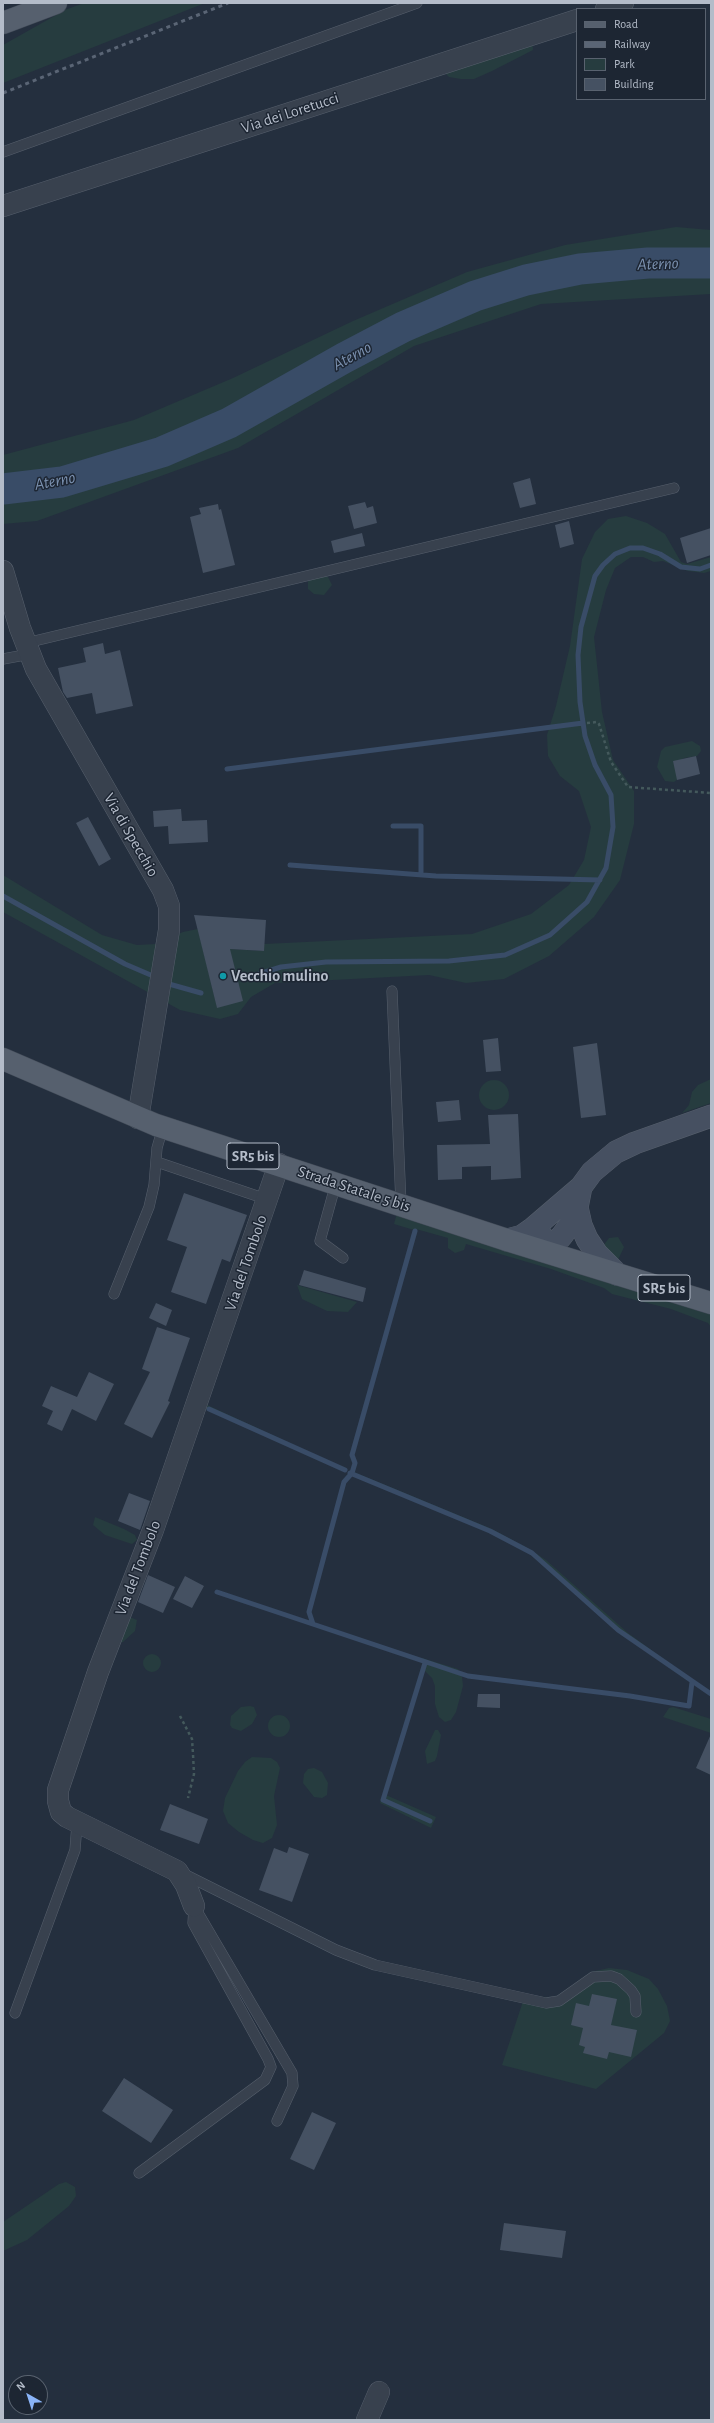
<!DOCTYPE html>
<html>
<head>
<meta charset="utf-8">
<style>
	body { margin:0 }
	#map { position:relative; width:714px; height:2423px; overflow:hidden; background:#242f3e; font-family:"Alegreya Sans",sans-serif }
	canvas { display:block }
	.frame { position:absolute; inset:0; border:4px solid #b4bcc9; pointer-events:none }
	.legend { position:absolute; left:576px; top:8px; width:130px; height:92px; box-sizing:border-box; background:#1d2633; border:1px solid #59626f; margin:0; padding:5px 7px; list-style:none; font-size:12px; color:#b4bcc9 }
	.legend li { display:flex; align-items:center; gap:8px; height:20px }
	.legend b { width:20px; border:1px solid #59626f }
	.north { position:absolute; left:8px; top:2375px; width:40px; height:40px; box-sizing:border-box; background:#1d2633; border:1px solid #59626f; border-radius:50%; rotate:321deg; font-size:11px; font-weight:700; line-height:16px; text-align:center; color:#b4bcc9 }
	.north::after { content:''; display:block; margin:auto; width:14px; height:18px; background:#8ab4f8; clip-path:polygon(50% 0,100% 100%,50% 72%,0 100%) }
</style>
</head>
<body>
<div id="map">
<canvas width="714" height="2423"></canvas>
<div class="frame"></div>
<ul class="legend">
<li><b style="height:5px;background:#56606e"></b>Road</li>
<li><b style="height:5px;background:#5a6575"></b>Railway</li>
<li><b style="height:11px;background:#263c3f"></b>Park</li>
<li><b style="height:11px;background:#455162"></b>Building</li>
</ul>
<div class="north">N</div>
</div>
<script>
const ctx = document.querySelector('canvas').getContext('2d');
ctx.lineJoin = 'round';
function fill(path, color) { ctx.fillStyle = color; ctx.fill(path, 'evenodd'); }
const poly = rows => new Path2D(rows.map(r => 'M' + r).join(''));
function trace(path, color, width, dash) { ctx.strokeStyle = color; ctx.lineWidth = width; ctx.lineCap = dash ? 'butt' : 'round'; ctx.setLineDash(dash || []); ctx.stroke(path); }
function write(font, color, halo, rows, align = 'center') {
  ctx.font = font + ' "Alegreya Sans",sans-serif'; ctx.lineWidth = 3; ctx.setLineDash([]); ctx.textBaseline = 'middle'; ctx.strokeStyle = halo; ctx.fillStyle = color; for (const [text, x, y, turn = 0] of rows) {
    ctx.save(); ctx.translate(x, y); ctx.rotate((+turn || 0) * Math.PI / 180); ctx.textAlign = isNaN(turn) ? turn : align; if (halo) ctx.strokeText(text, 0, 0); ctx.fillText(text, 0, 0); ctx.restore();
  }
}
const green = poly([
	[84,3,205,3,3,83,3,45,65,10],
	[532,37,533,50,492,71,474,79,461,79,449,77,444,72],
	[676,227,711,230,711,294,541,304,414,346,238,448,37,521,3,524,3,455,134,420,233,378,353,321,467,272,565,245],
	[626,516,647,523,665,534,681,562,687,564,711,557,711,571,704,573,688,571,663,561,654,562,643,557,631,557,615,568,606,590,594,637,602,712,613,760,634,791,634,824,620,880,594,917,549,956,504,979,466,983,429,975,275,983,251,997,238,1014,220,1019,180,1010,3,912,3,875,102,935,137,945,156,944,183,932,198,929,217,1007,230,949,263,951,264,944,472,934,531,914,569,885,584,860,591,827,579,791,560,776,548,756,547,735,556,706,570,646,582,559,595,532,608,519],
	[323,575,328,577,332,585,324,595,314,594,308,589,308,580],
	[692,741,700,746,701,751,697,756,684,758,677,765,678,779,674,782,665,781,657,767,661,751,665,747],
	[711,1079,711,1103,682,1113,689,1105,692,1092,698,1085],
	'479 1095a15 15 0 1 1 30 0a15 15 0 1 1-30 0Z',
	[397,1213,711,1314,711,1327,708,1323,671,1309,612,1294,604,1288,551,1269,466,1244,464,1250,455,1253,448,1248,448,1238,416,1229,353,1455,354,1472,492,1529,531,1550,546,1560,628,1633,694,1681,694,1685,624,1636,530,1553,498,1536,353,1475,345,1483,310,1611,312,1617,307,1614,343,1482,351,1474,353,1468,351,1456,414,1230,394,1224],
	[618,1237,624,1247,618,1260,603,1246,609,1238],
	[297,1285,357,1302,348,1312,327,1311,302,1299],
	[203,1403,342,1467,345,1470,201,1407],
	[95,1517,124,1529,135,1535,137,1540,132,1544,105,1535,93,1525],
	[117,1612,137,1620,135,1631,123,1642,117,1643],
	'143 1663a9 9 0 1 1 18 0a9 9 0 1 1-18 0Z',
	[422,1658,458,1669,462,1677,463,1686,456,1712,451,1720,445,1722,439,1717,435,1704,435,1686,432,1678,424,1670,386,1795,436,1817,431,1828,380,1803,423,1668],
	[250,1706,254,1707,257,1715,252,1724,241,1731,232,1728,230,1725,231,1716,241,1707],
	[673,1707,711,1719,711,1733,663,1717,669,1708],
	'268 1726a11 11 0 1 1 22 0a11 11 0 1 1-22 0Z',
	[435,1730,438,1730,441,1735,437,1756,435,1761,427,1764,425,1751],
	[252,1757,271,1758,277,1762,280,1768,274,1796,277,1825,272,1838,263,1843,253,1840,239,1832,228,1823,223,1811,225,1798,238,1771,245,1762],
	[314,1768,322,1772,328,1783,327,1795,322,1798,314,1797,303,1783,304,1774,308,1769],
	[609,1968,627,1970,649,1979,658,1989,667,2006,670,2021,664,2033,596,2089,502,2065,525,1995,554,1998,591,1972],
	[66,2182,75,2187,76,2196,69,2206,27,2240,3,2251,3,2222,59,2184]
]);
const stream = poly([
	[227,769,583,723],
	[393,826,421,826,421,875],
	[290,865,436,876,600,880],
	[3,896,125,964,153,976],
	[252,976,281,967,326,962,449,961,505,955,550,935,587,902,606,868,613,827,611,795,595,765,585,736,580,702,578,655,581,627,595,576,603,565,615,554,630,548,643,548,660,554,681,567,700,569,711,565],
	[169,984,201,993],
	[209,1409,345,1470],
	[350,1473,490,1531,532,1553,618,1630,711,1694],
	[217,1592,468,1676,630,1696,689,1706,692,1682],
	[313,1624,309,1612,344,1482,352,1473,355,1463,352,1455,415,1231],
	[425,1663,383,1800,430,1821]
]);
const river = poly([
	[3,489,62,482,162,452,229,423,344,358,403,327,475,296,526,280,580,269,648,263,711,263]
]);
const building = poly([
	[530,478,536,504,520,508,513,483],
	[365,502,367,508,373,506,377,523,354,529,348,506],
	[218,504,219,510,221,509,235,565,203,573,190,517,201,514,199,508],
	[569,521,574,544,560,548,555,525],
	[711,528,711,555,687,563,680,538],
	[362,533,365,546,334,553,331,541],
	[103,643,105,654,120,650,133,706,96,714,92,693,67,698,63,692,58,668,86,662,83,648],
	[696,756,700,774,677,780,673,761],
	[181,809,182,821,207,820,208,842,169,844,168,826,154,827,153,811],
	[88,817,111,859,99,866,76,823],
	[194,915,266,920,264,951,230,949,243,1001,217,1008],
	[498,1038,501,1071,486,1072,483,1040],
	[597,1043,606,1115,581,1118,573,1047],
	[459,1100,461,1120,438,1122,436,1102],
	[518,1114,521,1178,491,1180,491,1166,462,1167,462,1179,438,1180,437,1145,490,1144,488,1115],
	[184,1193,247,1215,230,1262,222,1259,206,1304,171,1292,187,1247,167,1240],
	[304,1270,366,1288,363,1302,299,1285],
	[156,1303,172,1310,166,1326,149,1318],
	[157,1327,190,1338,168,1401,170,1402,152,1438,124,1424,150,1372,142,1369],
	[89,1372,114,1384,96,1421,72,1409,62,1431,47,1424,53,1411,42,1406,51,1386,77,1397],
	[129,1493,150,1501,140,1530,118,1521],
	[148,1575,175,1587,163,1613,138,1602],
	[185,1576,204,1586,192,1608,173,1599],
	[478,1694,500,1694,500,1708,477,1707],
	[711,1734,711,1775,696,1768],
	[170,1804,208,1819,199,1844,160,1830],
	[289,1847,309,1854,292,1902,259,1890,274,1848,287,1853],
	[592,1994,617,1999,611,2025,637,2030,631,2057,609,2052,607,2059,583,2053,585,2047,579,2045,583,2028,571,2025,576,2003,589,2006],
	[124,2078,173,2110,151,2143,102,2111],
	[312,2112,336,2123,314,2170,290,2159],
	[504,2223,566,2231,562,2258,500,2250]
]);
const path = poly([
	[587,723,597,722,599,724,611,762,628,787,711,793],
	[180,1716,192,1739,193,1754,194,1774,188,1798]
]);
const service = poly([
	[3,152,417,3],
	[26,643,674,488],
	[3,659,30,654],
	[392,991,401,1204],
	[157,1162,257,1196],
	[336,1183,320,1241,343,1258],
	[114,1294,149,1207,154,1185,157,1148,163,1127],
	[180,1872,336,1950,375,1965,546,2003,559,2001,593,1977,611,1976,619,1979,631,1990,635,1996,636,2012],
	[194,1906,292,2073,293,2086,277,2121],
	[15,2013,75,1850,77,1823],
	[139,2173,265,2080,271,2067,268,2059,193,1923,194,1906]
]);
const minor = poly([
	[606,9,623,3],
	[3,206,577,20],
	[3,571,20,628,36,669,163,890,169,906,169,930,138,1118],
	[194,1906,186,1885,177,1871,67,1817,61,1812,58,1801,58,1790,98,1672,153,1530,279,1164],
	[367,2420,379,2392]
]);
const secondary = poly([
	[577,1207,581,1225,587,1239,597,1254,617,1274],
	[541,1235,544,1251,561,1237,575,1218,581,1187],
	[507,1240,522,1236,532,1229,581,1187,592,1172,616,1152,635,1143,711,1116]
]);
const primary = poly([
	[3,23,56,3],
	[3,1059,156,1125,507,1240,711,1303]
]);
const rail = poly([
	[3,93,228,3]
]);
const markers = [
	[223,976,4,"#0f9aa8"]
];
const shields = [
	[253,1156,52],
	[664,1288,52]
];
const shieldNames = [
	["SR5 bis",253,1156],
	["SR5 bis",664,1288]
];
const streetNames = [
	["Via dei Loretucci",290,113,-18],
	["Via di Specchio",131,835,60],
	["Strada Statale 5 bis",354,1189,18],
	["Via del Tombolo",246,1263,-71],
	["Via del Tombolo",138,1568,-69]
];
const poiNames = [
	["Vecchio mulino",231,976]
];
const waterNames = [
	["Aterno",658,264,-2],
	["Aterno",352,356,-29],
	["Aterno",55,481,-11]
];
fill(green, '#263c3f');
trace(stream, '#394c67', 5);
trace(river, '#394c67', 31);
fill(building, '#455162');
trace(service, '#565f6c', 11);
trace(minor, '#565f6c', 22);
trace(secondary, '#565f6c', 23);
trace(primary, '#414a57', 23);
trace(path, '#44595c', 2.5, [3, 3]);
trace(service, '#38414e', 10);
trace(minor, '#38414e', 21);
trace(secondary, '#465061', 22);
trace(primary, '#56606e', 22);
trace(rail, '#5a6575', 3, [4, 4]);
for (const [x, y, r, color] of markers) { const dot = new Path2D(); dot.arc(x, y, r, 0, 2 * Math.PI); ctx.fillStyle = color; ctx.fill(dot); trace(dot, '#1d2633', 1.5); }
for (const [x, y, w] of shields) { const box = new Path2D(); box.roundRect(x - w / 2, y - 13, w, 26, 3); ctx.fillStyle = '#1d2633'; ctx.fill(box); trace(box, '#b4bcc9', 1); }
write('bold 15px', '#b4bcc9', null, shieldNames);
write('16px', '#b4bcc9', '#1d2633', streetNames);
write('bold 16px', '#b4bcc9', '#1d2633', poiNames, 'left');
write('italic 17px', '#7c92b1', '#1d2633', waterNames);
</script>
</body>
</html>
